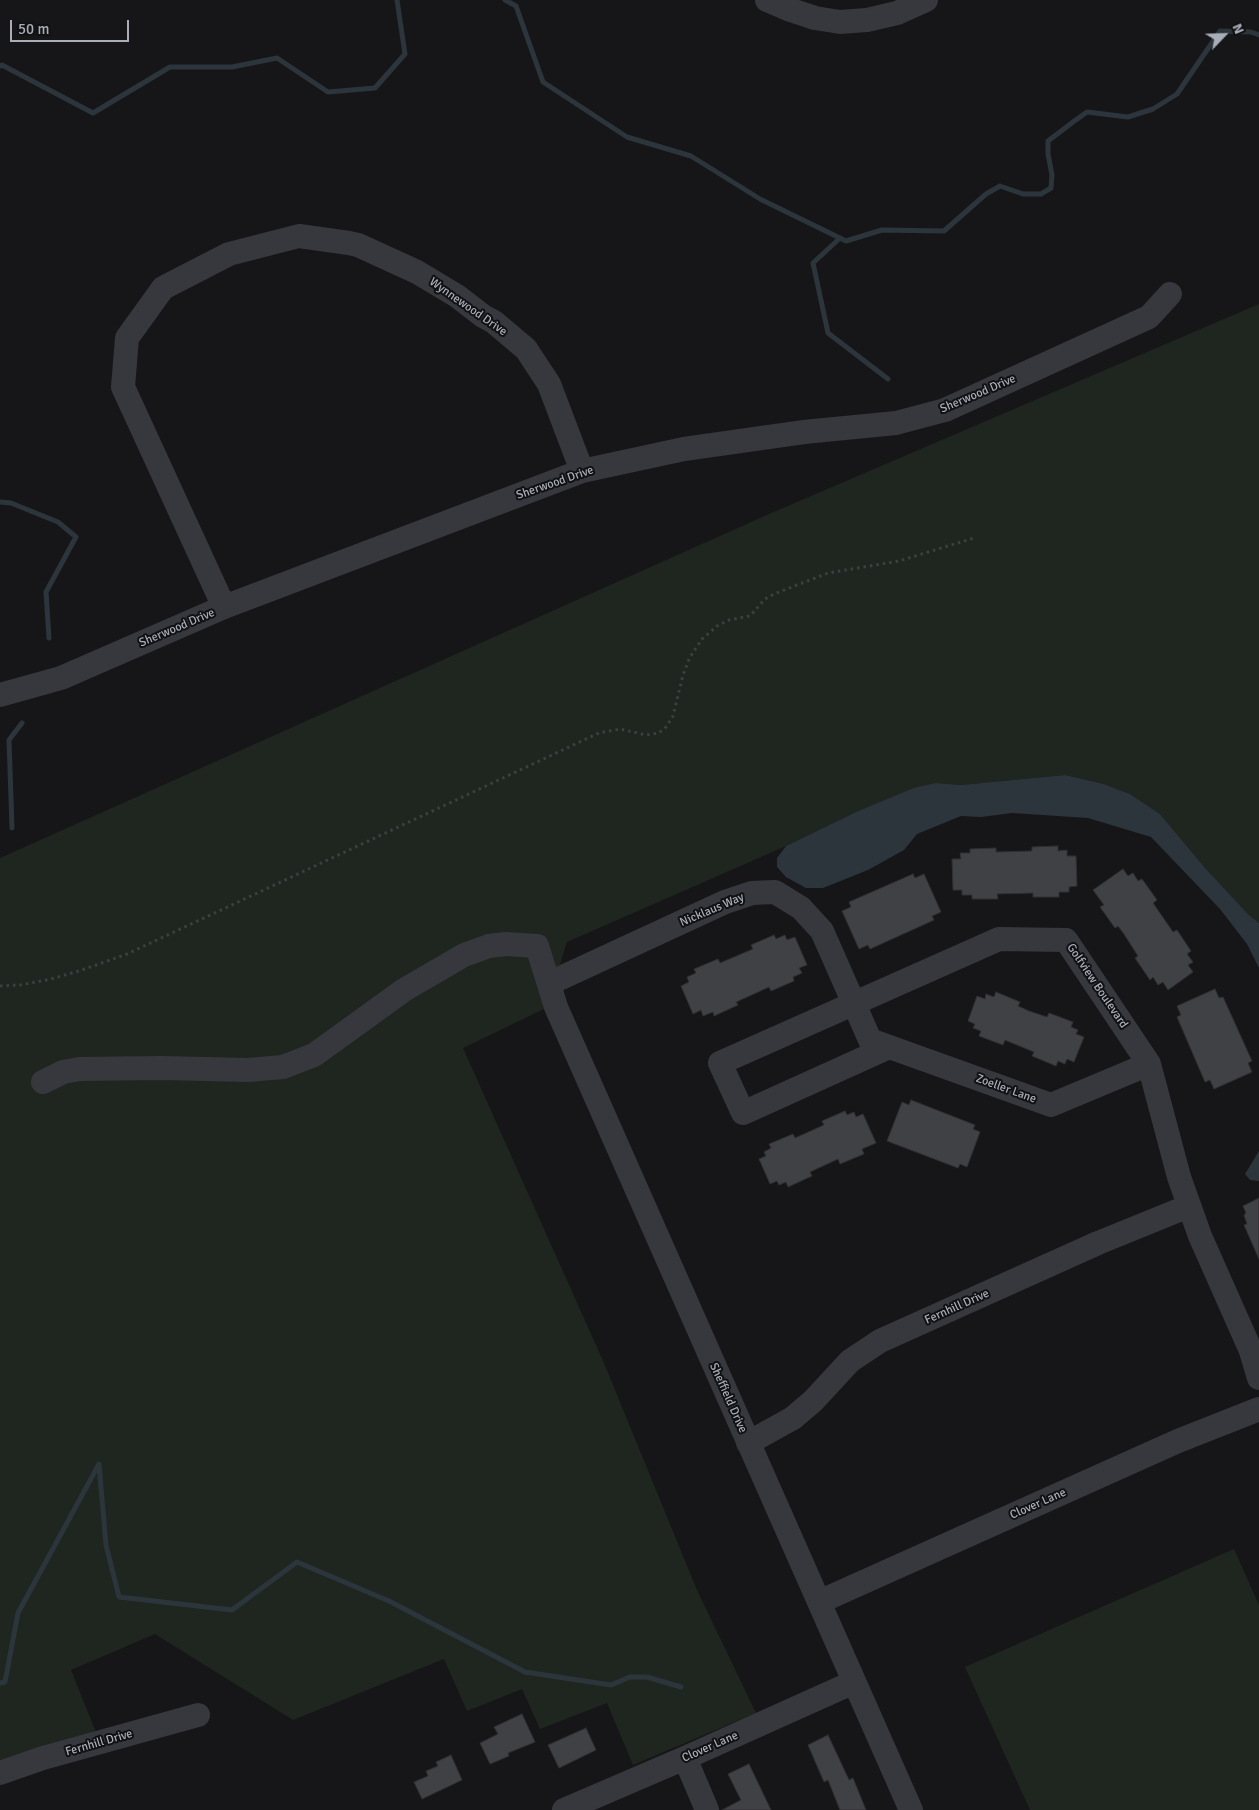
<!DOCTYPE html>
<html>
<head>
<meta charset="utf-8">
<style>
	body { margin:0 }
	#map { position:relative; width:1259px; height:1810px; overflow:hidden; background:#161618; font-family:Signika,sans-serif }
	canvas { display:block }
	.north { position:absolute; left:1199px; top:10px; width:50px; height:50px; -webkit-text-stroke:4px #111113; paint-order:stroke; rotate:66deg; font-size:14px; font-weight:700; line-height:20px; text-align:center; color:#a8adb8 }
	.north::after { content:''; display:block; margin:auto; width:18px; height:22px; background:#a8adb8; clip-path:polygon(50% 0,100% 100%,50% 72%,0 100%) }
	.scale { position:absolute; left:10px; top:20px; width:119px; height:22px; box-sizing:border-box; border:2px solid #a8adb8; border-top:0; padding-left:6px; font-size:15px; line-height:18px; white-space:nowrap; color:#a8adb8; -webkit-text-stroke:4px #111113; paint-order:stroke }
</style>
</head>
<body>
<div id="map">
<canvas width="1259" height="1810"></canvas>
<div class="north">N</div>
<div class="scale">50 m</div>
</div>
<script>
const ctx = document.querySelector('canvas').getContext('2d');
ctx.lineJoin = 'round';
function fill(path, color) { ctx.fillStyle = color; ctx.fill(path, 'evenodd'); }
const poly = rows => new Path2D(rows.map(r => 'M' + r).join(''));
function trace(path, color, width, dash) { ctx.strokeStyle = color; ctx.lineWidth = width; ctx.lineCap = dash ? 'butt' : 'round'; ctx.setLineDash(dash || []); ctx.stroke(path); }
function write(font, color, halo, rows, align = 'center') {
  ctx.font = font + ' Signika,sans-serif'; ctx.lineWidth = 4; ctx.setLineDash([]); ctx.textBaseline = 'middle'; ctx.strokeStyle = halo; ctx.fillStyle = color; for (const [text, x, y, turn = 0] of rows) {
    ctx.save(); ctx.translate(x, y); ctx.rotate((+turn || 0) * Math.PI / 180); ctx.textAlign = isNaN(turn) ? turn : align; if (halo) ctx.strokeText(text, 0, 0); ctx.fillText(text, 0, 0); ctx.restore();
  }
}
const green = poly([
	[1259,304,1259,923,1249,915,1206,869,1160,814,1130,794,1104,784,1065,775,961,785,936,783,858,811,786,846,567,942,546,1008,463,1048,604,1363,697,1590,756,1713,633,1765,607,1703,540,1729,522,1689,467,1711,444,1659,293,1720,155,1634,71,1670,100,1742,0,1773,0,858,769,514],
	[1234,1549,1259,1605,1259,1810,1030,1810,965,1667]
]);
const water = poly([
	[1065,775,1104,784,1130,794,1160,814,1206,869,1249,915,1259,923,1259,968,1247,944,1220,909,1151,837,1088,818,1012,813,981,817,961,816,917,834,904,850,868,870,823,888,806,888,786,877,777,867,777,858,786,846,858,811,914,788,936,783,961,785],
	[1259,1151,1259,1181,1250,1180,1245,1174]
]);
const stream = poly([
	[505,0,516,6,543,82,627,137,691,156,760,199,846,241,882,230,944,231,986,194,1000,186,1023,194,1041,194,1051,188,1052,175,1048,154,1048,141,1073,122,1087,112,1128,117,1153,109,1177,94,1220,31,1251,32,1259,35],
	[0,66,2,65,93,113,170,67,232,67,277,58,328,92,375,88,405,54,397,0],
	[840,238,813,263,828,333,888,379],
	[0,502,11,503,58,522,76,537,46,592,49,638],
	[12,828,9,740,22,723],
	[0,1683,5,1682,18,1613,99,1464,106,1545,119,1597,232,1610,297,1562,389,1601,525,1672,611,1685,630,1677,647,1677,681,1687]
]);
const building = poly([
	[1058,846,1058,851,1067,850,1067,856,1076,856,1077,886,1069,887,1069,892,1059,892,1059,897,1033,897,1033,893,997,894,998,899,972,899,972,895,962,895,962,890,953,890,952,859,961,859,960,853,970,853,970,849,996,848,996,852,1032,851,1032,847,1058,846],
	[1123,869,1128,876,1133,873,1138,881,1142,879,1157,900,1153,903,1173,932,1177,930,1191,951,1187,954,1193,962,1188,965,1193,972,1168,990,1163,982,1158,985,1153,977,1150,980,1135,958,1138,956,1124,934,1118,926,1115,928,1100,907,1104,905,1093,890,1123,869],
	[913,874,915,878,924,874,941,912,932,916,934,920,870,949,868,945,859,949,842,911,851,907,849,902,913,874],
	[774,935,776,939,785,935,787,940,795,937,807,965,799,968,802,973,793,977,794,981,771,991,769,987,745,998,736,1002,738,1005,714,1016,713,1012,703,1016,701,1010,693,1014,681,986,689,982,687,977,696,973,694,969,718,959,720,963,753,949,751,945,774,935],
	[1215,989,1219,998,1223,997,1252,1061,1248,1063,1252,1072,1214,1089,1210,1080,1205,1082,1177,1017,1181,1015,1177,1006,1215,989],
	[996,992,1020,1002,1018,1006,1029,1011,1047,1017,1049,1013,1073,1022,1071,1027,1078,1030,1076,1034,1084,1037,1074,1062,1067,1059,1065,1064,1058,1061,1056,1066,1032,1056,1034,1052,1005,1040,1003,1045,979,1036,981,1031,973,1028,975,1024,968,1021,977,996,985,999,986,994,994,997,996,992],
	[911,1100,975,1125,973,1129,980,1132,967,1167,960,1164,958,1168,887,1141,902,1102,909,1105,911,1100],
	[845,1111,847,1115,854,1112,856,1117,863,1114,876,1143,862,1149,864,1154,840,1164,838,1159,810,1172,812,1176,788,1187,786,1182,779,1185,777,1181,770,1184,759,1159,766,1156,764,1152,771,1148,769,1144,793,1134,795,1138,824,1125,822,1121,845,1111],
	[1259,1198,1259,1259,1244,1225,1247,1224,1244,1215,1246,1213,1243,1206,1259,1198],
	[522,1714,535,1742,508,1753,509,1756,490,1764,480,1743,498,1734,494,1727,522,1714],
	[586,1728,596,1750,559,1768,548,1745,586,1728],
	[828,1735,849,1780,853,1778,866,1810,840,1810,828,1780,824,1782,808,1745,828,1735],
	[451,1755,462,1780,422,1799,414,1782,428,1776,426,1771,438,1766,436,1762,451,1755],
	[749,1764,771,1810,722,1810,741,1800,728,1774,749,1764]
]);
const path = poly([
	[0,986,20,985,51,979,82,970,127,954,599,733,620,729,646,735,659,733,666,727,673,716,683,675,690,657,702,639,717,626,729,620,750,616,765,599,774,594,828,573,899,561,974,538]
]);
const minor = poly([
	[767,0,788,9,815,18,840,22,867,20,897,13,926,0],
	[224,607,123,387,127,338,163,288,229,254,299,236,349,243,358,245,417,272,457,296,483,316,494,322,526,349,549,384,582,471],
	[0,695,61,678,224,607,582,471,684,449,804,432,896,423,945,410,1149,317,1170,294],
	[550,983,725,902,752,893,775,892,801,908,822,931,870,1040,1051,1105,1149,1064],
	[889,1047,743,1113,720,1063,999,939,1066,940,1149,1064,1179,1177,1200,1236,1251,1351,1259,1378],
	[43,1082,63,1072,80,1069,161,1068,248,1070,283,1067,314,1055,404,990,464,955,489,946,506,944,537,946,556,1007,911,1810],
	[748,1443,793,1418,813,1401,850,1361,880,1341,1098,1243,1189,1206],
	[819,1602,1178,1441,1259,1409],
	[685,1758,707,1810],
	[0,1773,43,1758,198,1715],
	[564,1810,685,1758,854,1682]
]);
const streetNames = [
	["Wynnewood Drive",468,307,35],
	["Sherwood Drive",978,394,-23],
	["Sherwood Drive",555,483,-19],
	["Sherwood Drive",177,628,-23],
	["Nicklaus Way",712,910,-23],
	["Golfview Boulevard",1097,986,56],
	["Zoeller Lane",1006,1089,20],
	["Fernhill Drive",957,1307,-24],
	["Sheffield Drive",728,1398,66],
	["Clover Lane",1038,1504,-24],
	["Fernhill Drive",99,1743,-16],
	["Clover Lane",710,1747,-24]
];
fill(green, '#1e261f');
fill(water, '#2c353c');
trace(stream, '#2c353c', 5);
fill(building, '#404145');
trace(building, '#303034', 1);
trace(path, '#3d3f44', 3, [2.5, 4]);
trace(minor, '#37383d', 24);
write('12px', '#a8adb8', '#111113', streetNames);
</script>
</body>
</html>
